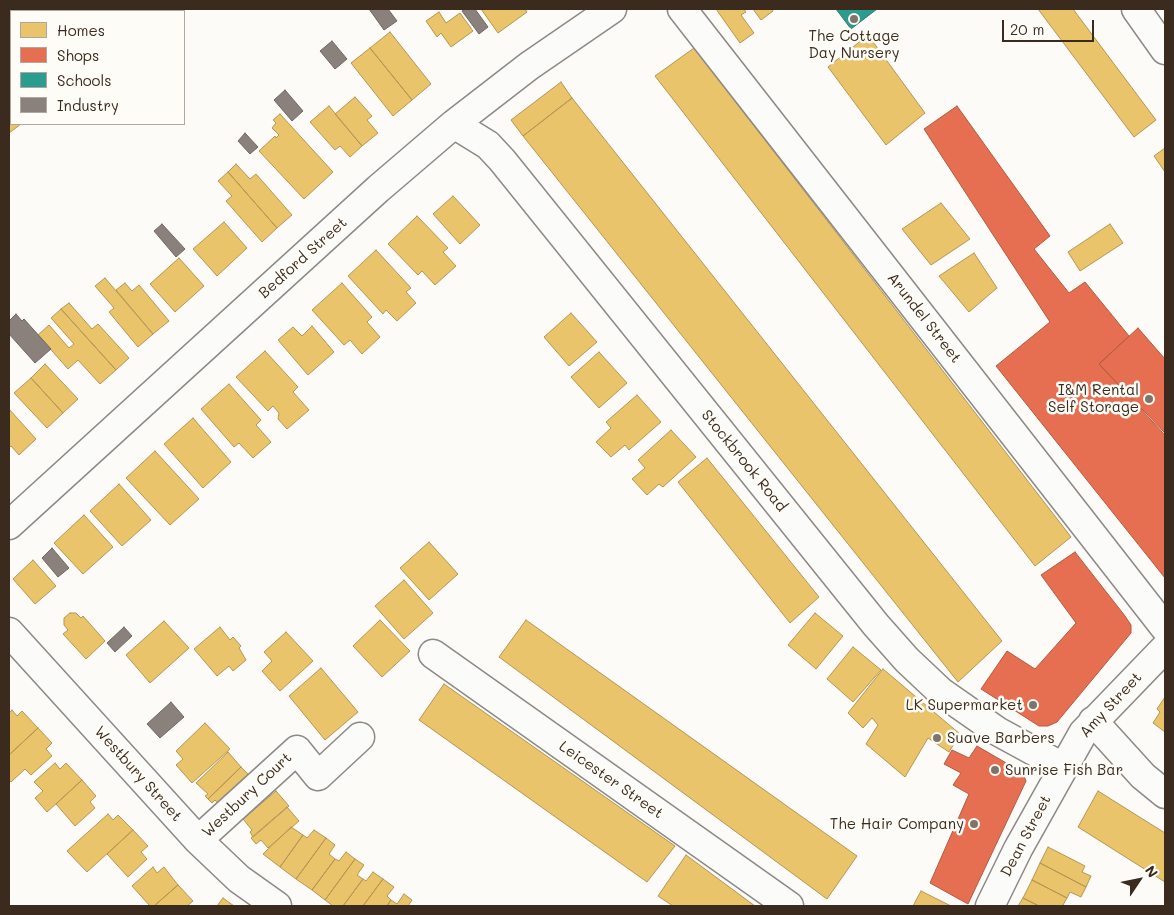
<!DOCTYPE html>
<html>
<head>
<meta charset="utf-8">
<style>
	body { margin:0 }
	#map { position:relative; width:1174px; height:915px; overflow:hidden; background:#fcfbf8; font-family:Mali,sans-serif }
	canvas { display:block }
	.frame { position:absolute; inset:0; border:10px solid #3b2a1e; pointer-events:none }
	.legend { position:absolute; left:10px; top:10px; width:175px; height:115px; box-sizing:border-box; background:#fdfcf7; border:1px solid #afa8a0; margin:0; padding:6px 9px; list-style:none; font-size:15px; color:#3b2a1e }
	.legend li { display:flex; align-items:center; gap:10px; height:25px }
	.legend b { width:25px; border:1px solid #afa8a0 }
	.north { position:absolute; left:1114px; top:855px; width:50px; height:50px; -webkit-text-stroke:4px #fdfcf7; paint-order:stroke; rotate:56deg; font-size:14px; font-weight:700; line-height:20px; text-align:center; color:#3b2a1e }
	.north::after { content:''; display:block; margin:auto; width:18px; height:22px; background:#3b2a1e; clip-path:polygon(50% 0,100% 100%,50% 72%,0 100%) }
	.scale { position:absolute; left:1002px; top:20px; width:92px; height:22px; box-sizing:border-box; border:2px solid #3b2a1e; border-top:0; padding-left:6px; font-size:15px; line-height:18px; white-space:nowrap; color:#3b2a1e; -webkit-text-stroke:4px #fdfcf7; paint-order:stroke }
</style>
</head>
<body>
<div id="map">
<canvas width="1174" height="915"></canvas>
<div class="frame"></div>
<ul class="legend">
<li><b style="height:14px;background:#e9c46a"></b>Homes</li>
<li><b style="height:14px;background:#e76f51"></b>Shops</li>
<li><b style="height:14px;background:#2a9d8f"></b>Schools</li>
<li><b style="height:14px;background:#8a817c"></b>Industry</li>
</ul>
<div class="north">N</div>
<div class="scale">20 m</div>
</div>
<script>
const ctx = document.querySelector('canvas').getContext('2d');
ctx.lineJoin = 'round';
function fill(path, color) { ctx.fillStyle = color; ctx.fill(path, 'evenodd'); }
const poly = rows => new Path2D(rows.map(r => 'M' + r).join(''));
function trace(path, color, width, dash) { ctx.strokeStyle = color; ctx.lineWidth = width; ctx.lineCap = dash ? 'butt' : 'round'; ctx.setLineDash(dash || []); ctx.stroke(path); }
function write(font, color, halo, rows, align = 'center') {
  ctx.font = font + ' Mali,sans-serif'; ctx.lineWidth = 5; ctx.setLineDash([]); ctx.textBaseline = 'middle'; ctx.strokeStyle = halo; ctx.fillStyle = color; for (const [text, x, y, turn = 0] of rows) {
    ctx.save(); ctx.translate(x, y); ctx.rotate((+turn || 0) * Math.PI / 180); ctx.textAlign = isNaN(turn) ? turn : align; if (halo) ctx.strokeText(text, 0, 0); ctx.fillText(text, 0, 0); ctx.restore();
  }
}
const homes = poly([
	[63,9,103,9,106,11,60,11,63,9],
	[481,9,525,9,527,12,498,33,481,9],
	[716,9,744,9,746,12,741,15,754,33,740,43,716,9],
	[753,9,772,9,773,11,761,20,753,9],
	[1038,9,1073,9,1156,120,1134,137,1038,9],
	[439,12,446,23,460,13,473,31,451,47,441,33,437,37,426,21,439,12],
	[390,32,431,84,412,100,370,48,390,32],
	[868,35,925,113,886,145,828,67,868,35],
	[370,48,412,100,393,116,351,63,370,48],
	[694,48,1071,537,1035,566,655,76,694,48],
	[561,82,572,98,523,136,511,120,561,82],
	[9,91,11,95,11,124,21,124,9,133,9,91],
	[355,97,372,116,367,120,378,133,362,146,335,114,355,97],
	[572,98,1002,641,958,682,523,136,572,98],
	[329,106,362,146,350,157,340,146,335,150,310,122,329,106],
	[280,114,333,172,304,199,259,151,275,136,276,138,279,135,272,128,276,123,273,120,280,114],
	[1165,148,1165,172,1154,156,1165,148],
	[236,164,250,179,256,174,292,215,277,228,228,172,236,164],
	[228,172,277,228,262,242,226,201,232,196,218,181,228,172],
	[453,196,480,225,460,244,433,214,453,196],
	[941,203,970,239,931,265,902,229,941,203],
	[417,216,448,248,443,252,456,266,435,285,422,271,418,275,388,244,417,216],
	[224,222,247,248,217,276,193,249,224,222],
	[1110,224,1123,243,1080,271,1068,252,1110,224],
	[376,250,411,288,406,292,416,303,397,321,386,310,383,314,348,276,376,250],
	[974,253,997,288,969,312,939,276,974,253],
	[179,258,204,286,175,312,150,284,179,258],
	[105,278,153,334,138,347,109,312,114,308,95,286,105,278],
	[125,283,132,291,139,285,169,321,153,334,116,290,125,283],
	[342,283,372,317,367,322,380,337,362,354,350,340,344,345,312,310,342,283],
	[69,303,92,329,98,324,129,358,116,370,61,309,69,303],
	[61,309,116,370,100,384,78,360,68,369,38,335,49,325,69,348,74,344,51,318,61,309],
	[571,313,597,342,569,366,544,337,571,313],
	[312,326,334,352,308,375,278,340,293,327,302,336,312,326],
	[265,351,298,387,293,392,309,410,287,429,278,419,279,413,273,406,268,411,236,377,265,351],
	[599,352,627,383,599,408,571,377,599,352],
	[45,364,78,399,63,413,31,378,45,364],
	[31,378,63,413,47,428,14,393,31,378],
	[229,384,261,420,256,425,271,442,253,458,239,443,234,447,201,409,229,384],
	[637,395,661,422,629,450,625,445,611,457,596,442,611,428,606,422,637,395],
	[9,409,36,439,19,455,11,446,9,448,9,409],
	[193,418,231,462,203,488,164,444,193,418],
	[671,430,696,457,663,487,659,484,647,495,632,479,645,468,638,460,671,430],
	[155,451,199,499,170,525,126,478,155,451],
	[707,458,819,597,790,623,678,482,707,458],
	[119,484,151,520,122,546,90,511,119,484],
	[84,515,113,547,83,574,54,543,84,515],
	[429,542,458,574,429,600,400,568,429,542],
	[33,560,56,586,35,604,13,579,33,560],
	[404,580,433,613,404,639,375,606,404,580],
	[70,613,76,613,81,618,83,616,105,641,86,659,63,634,68,630,64,625,64,618,70,613],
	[815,613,843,636,816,669,788,645,815,613],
	[380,620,410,651,382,677,353,646,380,620],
	[526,620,857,856,827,899,499,657,526,620],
	[164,621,189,648,150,683,126,655,164,621],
	[220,627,230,640,233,637,241,646,239,648,246,660,233,671,229,666,217,676,194,649,220,627],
	[286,632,313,661,280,691,262,671,272,661,264,652,286,632],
	[853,647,881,670,853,702,827,679,853,647],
	[321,668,358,712,325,740,289,696,321,668],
	[883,669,960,734,949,752,928,738,905,777,866,744,878,725,872,718,863,728,848,713,883,669],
	[444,684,675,846,647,882,419,720,444,684],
	[1165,697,1165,732,1153,723,1160,712,1157,709,1165,697],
	[12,710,17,716,22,711,38,728,9,755,9,713,12,710],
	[205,723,230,749,192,783,176,765,183,759,176,751,205,723],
	[38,728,52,743,46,749,52,756,31,775,25,769,11,782,9,780,9,755,38,728],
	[228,752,241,767,208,799,205,796,208,794,196,783,228,752],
	[55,763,60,769,66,763,82,780,47,812,35,798,43,791,34,782,55,763],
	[241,767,254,780,224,810,215,800,212,803,208,799,241,767],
	[82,780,96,796,90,802,95,808,75,826,56,804,82,780],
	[276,791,289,806,253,837,250,832,252,830,243,819,276,791],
	[1098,791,1165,833,1165,882,1078,827,1098,791],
	[287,807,299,821,268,848,261,840,256,844,251,838,287,807],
	[108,814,113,820,118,815,133,830,87,872,67,851,108,814],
	[291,827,303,835,280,867,263,854,291,827],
	[133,830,148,846,141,852,147,859,128,877,107,854,133,830],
	[314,830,326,838,296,879,280,867,303,835,307,838,314,830],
	[326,838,335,845,329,854,335,859,312,890,296,879,326,838],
	[1048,847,1085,866,1082,872,1091,876,1086,887,1040,863,1048,847],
	[346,852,355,859,325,900,312,890,335,859,339,861,346,852],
	[686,855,755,906,673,906,658,896,686,855],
	[355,859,364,865,357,875,363,879,343,906,333,906,325,900,355,859],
	[1040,863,1086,887,1081,897,1070,892,1067,898,1032,880,1040,863],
	[153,867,157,873,164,867,178,885,154,906,150,906,132,886,153,867],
	[373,872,383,879,363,906,343,906,363,879,366,881,373,872],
	[383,879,394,887,387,896,391,900,387,906,363,906,383,879],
	[1032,880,1067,898,1063,905,1066,906,1039,906,1023,898,1032,880],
	[178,885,193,901,187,906,154,906,178,885],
	[921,891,951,906,913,906,921,891],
	[404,894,412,900,408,906,387,906,391,900,397,904,404,894],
	[223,898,234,906,217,906,223,898],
	[1023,898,1039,906,1018,906,1023,898]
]);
const shops = poly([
	[957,106,1050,236,1034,249,1069,293,1085,282,1129,336,1099,364,1165,433,1165,472,1164,474,1165,475,1165,578,996,366,1050,322,924,129,957,106],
	[1138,328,1165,359,1165,435,1099,364,1138,328],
	[1075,552,1125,616,1131,625,1131,633,1057,722,1048,726,1039,726,981,689,1007,651,1035,669,1076,623,1041,575,1075,552],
	[977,746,1020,771,1024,776,1026,781,968,904,930,883,969,794,953,785,961,773,944,764,952,750,969,758,977,746]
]);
const schools = poly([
	[836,9,877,9,851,29,836,9]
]);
const industry = poly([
	[369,9,388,9,397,21,384,30,369,9],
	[465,9,475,9,488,27,479,34,462,11,465,9],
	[332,41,347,59,335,69,320,51,332,41],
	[285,90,303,111,292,121,274,100,285,90],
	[245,133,258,147,250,154,238,141,245,133],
	[162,224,185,249,176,257,154,231,162,224],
	[16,314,22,321,24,319,51,349,35,363,9,334,9,321,16,314],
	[52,548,69,568,58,577,42,558,52,548],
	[124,627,132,636,115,652,107,643,124,627],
	[171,702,184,717,160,738,147,724,171,702]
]);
const minor = poly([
	[682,9,1165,628],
	[1136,9,1165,50],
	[454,124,488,145,502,160,876,625,907,660,941,692,997,731,1063,767],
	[9,525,378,189,454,124,529,66,612,9],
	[9,632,198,840,239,879,277,906],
	[433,654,789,906],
	[1093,721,1143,776,1165,794],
	[198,840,297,750,318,776,360,737],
	[990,906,1018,849,1083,733,1165,648]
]);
const markers = [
	[854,19,5,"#7f736a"],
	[1149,399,5,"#7f736a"],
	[1033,705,5,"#7f736a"],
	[937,738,5,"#7f736a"],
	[995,770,5,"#7f736a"],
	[974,824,5,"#7f736a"]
];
const poiNames = [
	["The Cottage",854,36,"center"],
	["Day Nursery",854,53,"center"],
	["I&M Rental",1139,390],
	["Self Storage",1139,407],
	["LK Supermarket",1023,705],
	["Suave Barbers",947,738,"left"],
	["Sunrise Fish Bar",1005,770,"left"],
	["The Hair Company",964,824]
];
const streetNames = [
	["Bedford Street",303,258,-42],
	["Arundel Street",924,318,52],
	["Stockbrook Road",744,461,51],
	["Amy Street",1111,705,-47],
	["Westbury Street",138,774,48],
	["Leicester Street",611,780,35],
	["Westbury Court",247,795,-43],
	["Dean Street",1026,836,-62]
];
fill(homes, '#e9c46a');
trace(homes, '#b59653', 1);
fill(shops, '#e76f51');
trace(shops, '#b35a42', 1);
fill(schools, '#2a9d8f');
trace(schools, '#2f7a6d', 1);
fill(industry, '#8a817c');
trace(industry, '#726760', 1);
trace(minor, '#8d8985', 31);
trace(minor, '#fbfbf9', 28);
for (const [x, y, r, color] of markers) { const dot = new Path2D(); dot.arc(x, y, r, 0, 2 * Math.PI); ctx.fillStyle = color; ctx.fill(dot); trace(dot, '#fdfcf7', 2); }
write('15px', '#3b2a1e', '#fdfcf7', poiNames, 'right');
write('15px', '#3b2a1e', '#fdfcf7', streetNames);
</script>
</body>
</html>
